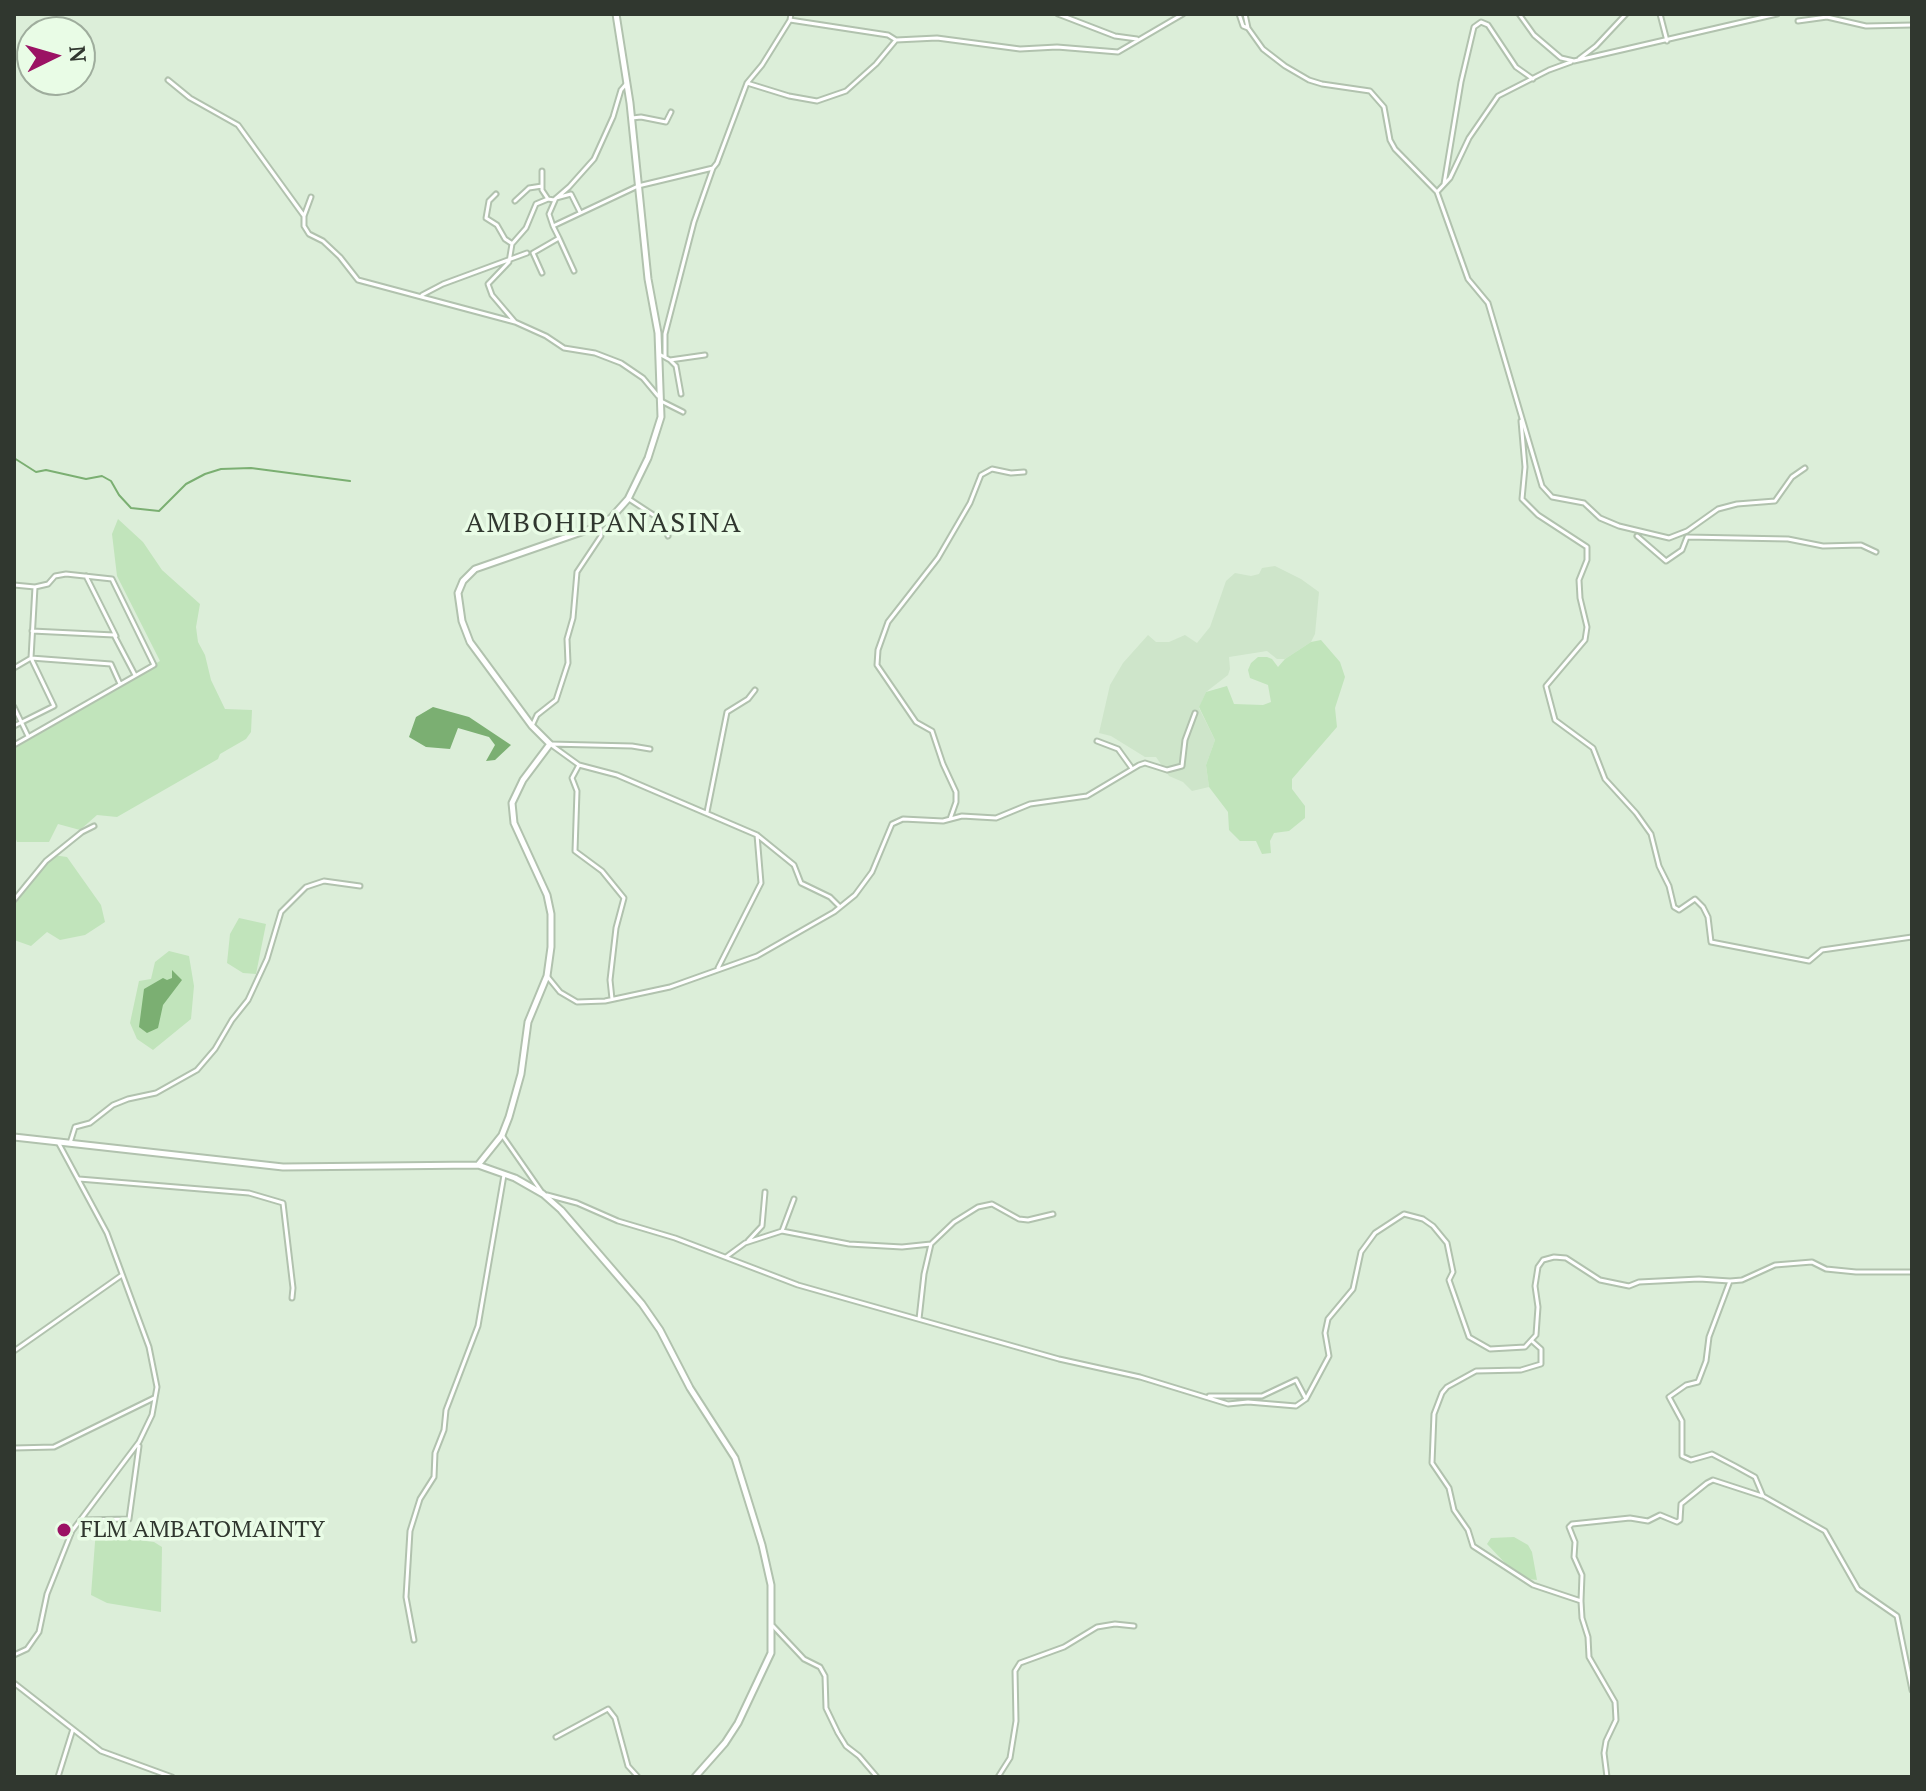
<!DOCTYPE html>
<html>
<head>
<meta charset="utf-8">
<style>
	body { margin:0 }
	#map { position:relative; width:1926px; height:1791px; overflow:hidden; background:#dceed9; font-family:"PT Serif",serif }
	canvas { display:block }
	.frame { position:absolute; inset:0; border:16px solid #30372f; pointer-events:none }
	.north { position:absolute; left:16px; top:16px; width:80px; height:80px; box-sizing:border-box; background:#e9fce6; border:2px solid #9fad9d; border-radius:50%; rotate:85deg; font-size:22px; font-weight:700; line-height:32px; text-align:center; color:#30372f }
	.north::after { content:''; display:block; margin:auto; width:28px; height:36px; background:#9b1264; clip-path:polygon(50% 0,100% 100%,50% 72%,0 100%) }
</style>
</head>
<body>
<div id="map">
<canvas width="1926" height="1791"></canvas>
<div class="frame"></div>
<div class="north">N</div>
</div>
<script>
const ctx = document.querySelector('canvas').getContext('2d');
ctx.lineJoin = 'round';
function fill(path, color) { ctx.fillStyle = color; ctx.fill(path, 'evenodd'); }
const poly = rows => new Path2D(rows.map(r => 'M' + r).join(''));
function trace(path, color, width, dash) { ctx.strokeStyle = color; ctx.lineWidth = width; ctx.lineCap = dash ? 'butt' : 'round'; ctx.setLineDash(dash || []); ctx.stroke(path); }
function write(font, color, halo, rows, align = 'center') {
  ctx.font = font + ' "PT Serif",serif'; ctx.lineWidth = 7; ctx.setLineDash([]); ctx.textBaseline = 'middle'; ctx.strokeStyle = halo; ctx.fillStyle = color; for (const [text, x, y, turn = 0] of rows) {
    ctx.save(); ctx.translate(x, y); ctx.rotate((+turn || 0) * Math.PI / 180); ctx.textAlign = isNaN(turn) ? turn : align; if (halo) ctx.strokeText(text, 0, 0); ctx.fillText(text, 0, 0); ctx.restore();
  }
}
const built = poly([
	[1275,566,1301,579,1319,592,1315,634,1311,642,1285,659,1277,659,1267,651,1229,657,1230,669,1228,675,1206,692,1199,708,1215,740,1206,765,1209,787,1192,791,1183,782,1169,776,1156,757,1145,757,1111,736,1099,733,1110,685,1123,663,1148,635,1156,642,1169,642,1185,635,1197,643,1210,627,1226,581,1235,573,1251,576,1259,574,1262,568]
]);
const green = poly([
	[118,519,143,542,162,570,200,604,196,627,198,642,205,655,211,680,225,709,252,710,251,732,246,739,220,754,218,759,117,817,97,815,80,830,58,824,49,842,17,842,14,834,14,747,160,661,117,576,112,534],
	[1321,640,1340,662,1345,677,1335,708,1337,727,1292,779,1292,789,1305,806,1305,818,1289,831,1274,833,1270,841,1271,853,1262,854,1256,841,1240,841,1229,830,1228,812,1209,787,1206,765,1215,740,1199,707,1206,692,1227,686,1234,704,1263,705,1271,702,1268,685,1250,678,1248,670,1251,663,1258,657,1267,657,1272,659,1278,667,1285,659,1311,642],
	[53,855,67,857,101,905,105,922,85,935,60,940,47,932,31,946,14,940,14,898,24,882],
	[239,918,266,924,256,974,243,973,227,963,230,934],
	[169,951,189,956,194,986,191,1019,153,1050,137,1039,130,1023,139,981,151,979,155,962],
	[96,1529,130,1539,154,1542,162,1547,161,1612,107,1603,91,1595],
	[1514,1537,1528,1545,1532,1552,1537,1580,1528,1579,1506,1564,1487,1544,1491,1538]
]);
const water = poly([
	[433,707,469,717,511,745,495,760,486,761,495,745,489,737,458,728,450,749,426,747,409,737,416,717],
	[172,970,182,980,163,1005,158,1028,147,1033,139,1027,144,989,163,978,167,980,172,978]
]);
const stream = poly([
	[14,458,36,472,46,470,86,479,102,476,111,481,119,495,131,508,159,511,186,484,205,474,221,469,251,468,350,481]
]);
const street = poly([
	[1058,14,1115,36,1137,39],
	[1239,14,1243,26,1248,28],
	[1245,14,1248,28,1263,49,1285,66,1309,80,1322,84,1370,91,1384,107,1390,140,1395,149,1437,192,1468,279,1488,303,1542,486,1552,497,1584,503,1600,518,1619,526,1669,538,1687,531,1718,509,1737,504,1775,501,1792,477,1805,468],
	[1519,14,1534,35,1561,58,1574,61,1777,14],
	[1660,14,1667,41],
	[790,20,888,35,896,40],
	[1798,21,1827,17,1866,26,1912,25],
	[1579,59,1596,46,1626,14],
	[168,80,190,98,238,125,304,216],
	[747,83,762,65,790,20,791,14],
	[632,118,641,117,666,122,671,112],
	[542,171,542,190,548,199,554,200,569,187,594,159,613,117,621,90,627,83],
	[1444,184,1461,82,1474,27,1481,22,1488,25,1516,67,1533,79],
	[1437,192,1450,178,1469,138,1498,96,1549,70,1571,62],
	[496,194,489,201,486,218,497,225,505,239,511,243],
	[311,197,304,216,304,226,309,234,323,241,340,257,358,280,515,322,546,336,564,348,595,353,621,363,643,378,658,396],
	[515,201,529,188,542,186],
	[553,226,549,214,556,198,571,194,580,212],
	[559,238,574,271],
	[542,273,533,253,559,238,553,226,638,186,713,168,717,163,747,83,789,96,817,101,846,91,876,64,896,40,937,38,1020,49,1057,47,1118,52,1183,14],
	[422,295,443,284,527,253],
	[515,322,492,295,488,284,509,262,512,244,526,228,536,204,548,199],
	[659,354,670,360,705,355],
	[665,357,665,334,694,222,713,168],
	[670,360,676,366,681,394],
	[661,401,683,412],
	[1521,421,1525,467,1522,499,1538,515,1587,547,1587,560,1579,580,1580,598,1587,627,1585,640,1546,686,1555,720,1593,748,1605,779,1636,813,1651,834,1659,866,1669,886,1674,907,1679,910,1695,899,1703,907,1708,917,1711,942,1809,961,1822,950,1912,937],
	[629,499,661,520,668,536],
	[1637,536,1666,561,1682,550,1687,537,1788,539,1823,546,1861,545,1876,552],
	[86,576,116,636],
	[14,585,35,587,48,584,55,576,66,574,112,579,154,665,14,745],
	[32,631,114,635,135,675],
	[14,668,31,658,111,664,120,684],
	[14,707,28,736],
	[14,726,54,706,31,658,35,587],
	[532,726,537,715,556,700,568,663,567,639,573,618,577,572,601,536,600,527],
	[1097,741,1118,749,1131,767],
	[550,744,579,765,617,775,757,835,794,865,801,883,830,897,839,906],
	[550,744,632,746,650,749],
	[579,765,572,778,577,791,575,851,602,871,624,898,616,928,610,980,612,999],
	[707,812,727,712,748,699,755,690],
	[950,819,956,802,956,792,943,764,932,731,916,722,877,665,878,650,888,622,938,558,970,503,981,475,992,469,1011,473,1024,472],
	[14,900,46,861,82,832,94,826],
	[718,968,761,883,757,835],
	[547,976,560,992,577,1002,605,1001,670,987,757,956,834,912,855,895,872,872,892,824,903,819,943,821,962,816,996,818,1030,804,1087,796,1139,765,1145,763,1167,770,1182,766,1185,740,1195,713],
	[502,1135,541,1191],
	[70,1143,75,1127,90,1123,113,1105,128,1099,156,1093,197,1070,215,1049,232,1020,248,1000,267,959,281,912,306,887,324,881,360,886],
	[79,1179,249,1193,283,1203,293,1288,292,1298],
	[547,1195,577,1203,618,1221,675,1238,798,1285,1059,1359,1140,1377,1228,1404,1248,1402,1296,1406,1306,1399,1329,1356,1325,1333,1328,1319,1353,1289,1361,1252,1375,1233,1404,1214,1423,1219,1433,1226,1447,1243,1453,1272,1449,1280,1469,1337,1490,1349,1525,1347,1536,1335,1538,1307,1535,1286,1538,1267,1543,1260,1554,1257,1566,1258,1600,1280,1629,1286,1639,1282,1699,1279,1730,1281,1742,1280,1775,1265,1812,1262,1826,1269,1856,1272,1912,1272],
	[782,1231,794,1199],
	[748,1241,762,1226,765,1192],
	[726,1257,745,1243,782,1231,849,1244,902,1247,931,1244,954,1222,978,1207,992,1204,1019,1219,1028,1220,1053,1214],
	[1730,1281,1709,1337,1706,1361,1698,1382,1686,1385,1669,1397,1682,1421,1682,1456,1691,1460,1712,1454,1735,1466,1755,1477,1763,1496,1825,1531,1858,1589,1897,1616,1912,1690],
	[919,1319,924,1274,931,1244],
	[1532,1341,1541,1349,1541,1364,1521,1370,1476,1371,1447,1387,1442,1393,1434,1414,1432,1463,1449,1488,1454,1510,1468,1530,1473,1546,1533,1585,1581,1601],
	[14,1351,122,1275],
	[1209,1396,1262,1396,1296,1380,1306,1399],
	[14,1448,54,1447,154,1398],
	[82,1520,129,1519,139,1446],
	[773,1626,804,1659,820,1667,825,1676,826,1708,838,1733,846,1746,859,1756,877,1777],
	[414,1640,406,1597,410,1531,420,1499,434,1477,435,1453,444,1430,446,1410,478,1326,504,1175],
	[14,1655,27,1649,39,1632,47,1594,72,1531,139,1442,152,1415,157,1387,149,1347,107,1233,58,1142],
	[14,1683,101,1751,172,1777],
	[556,1737,608,1709,615,1718,628,1766,638,1777],
	[58,1777,73,1729],
	[998,1777,1010,1758,1016,1721,1015,1671,1020,1663,1064,1647,1097,1627,1115,1624,1134,1626],
	[1607,1777,1604,1753,1606,1741,1616,1720,1615,1702,1589,1657,1588,1637,1582,1618,1581,1601,1582,1575,1574,1557,1575,1542,1569,1527,1572,1524,1630,1518,1648,1521,1660,1515,1677,1522,1680,1520,1681,1504,1707,1483,1713,1480,1762,1496]
]);
const secondary = poly([
	[14,1137,283,1167,478,1165,515,1178,543,1194,561,1210,642,1304,660,1330,690,1388,735,1458,762,1545,771,1585,771,1653,738,1723,725,1743,695,1777],
	[478,1165,502,1135,509,1117,521,1074,528,1022,547,976,551,947,551,914,547,895,514,823,512,803,523,780,550,744,532,726,470,642,462,621,458,593,463,581,475,569,596,527,611,518,628,499,648,458,661,417,658,333,648,279,630,103,616,14]
]);
const markers = [
	[64,1530,8,"#9b1264"]
];
const poiNames = [
	["FLM AMBATOMAINTY",80,1530]
];
const quarterNames = [
	["AMBOHIPANASINA",604,524]
];
fill(built, '#cee5ca');
fill(green, '#c1e4bb');
fill(water, '#7baf72');
trace(stream, '#7baf72', 2);
trace(street, '#b1c2ae', 7);
trace(secondary, '#b1c2ae', 9);
trace(street, '#fff', 3);
trace(secondary, '#fff', 5);
for (const [x, y, r, color] of markers) { const dot = new Path2D(); dot.arc(x, y, r, 0, 2 * Math.PI); ctx.fillStyle = color; ctx.fill(dot); trace(dot, '#e9fce6', 3); }
write('24px', '#30372f', '#e9fce6', poiNames, 'left');
ctx.letterSpacing = '2px';
write('28px', '#30372f', '#e9fce6', quarterNames);
ctx.letterSpacing = '0px';
</script>
</body>
</html>
